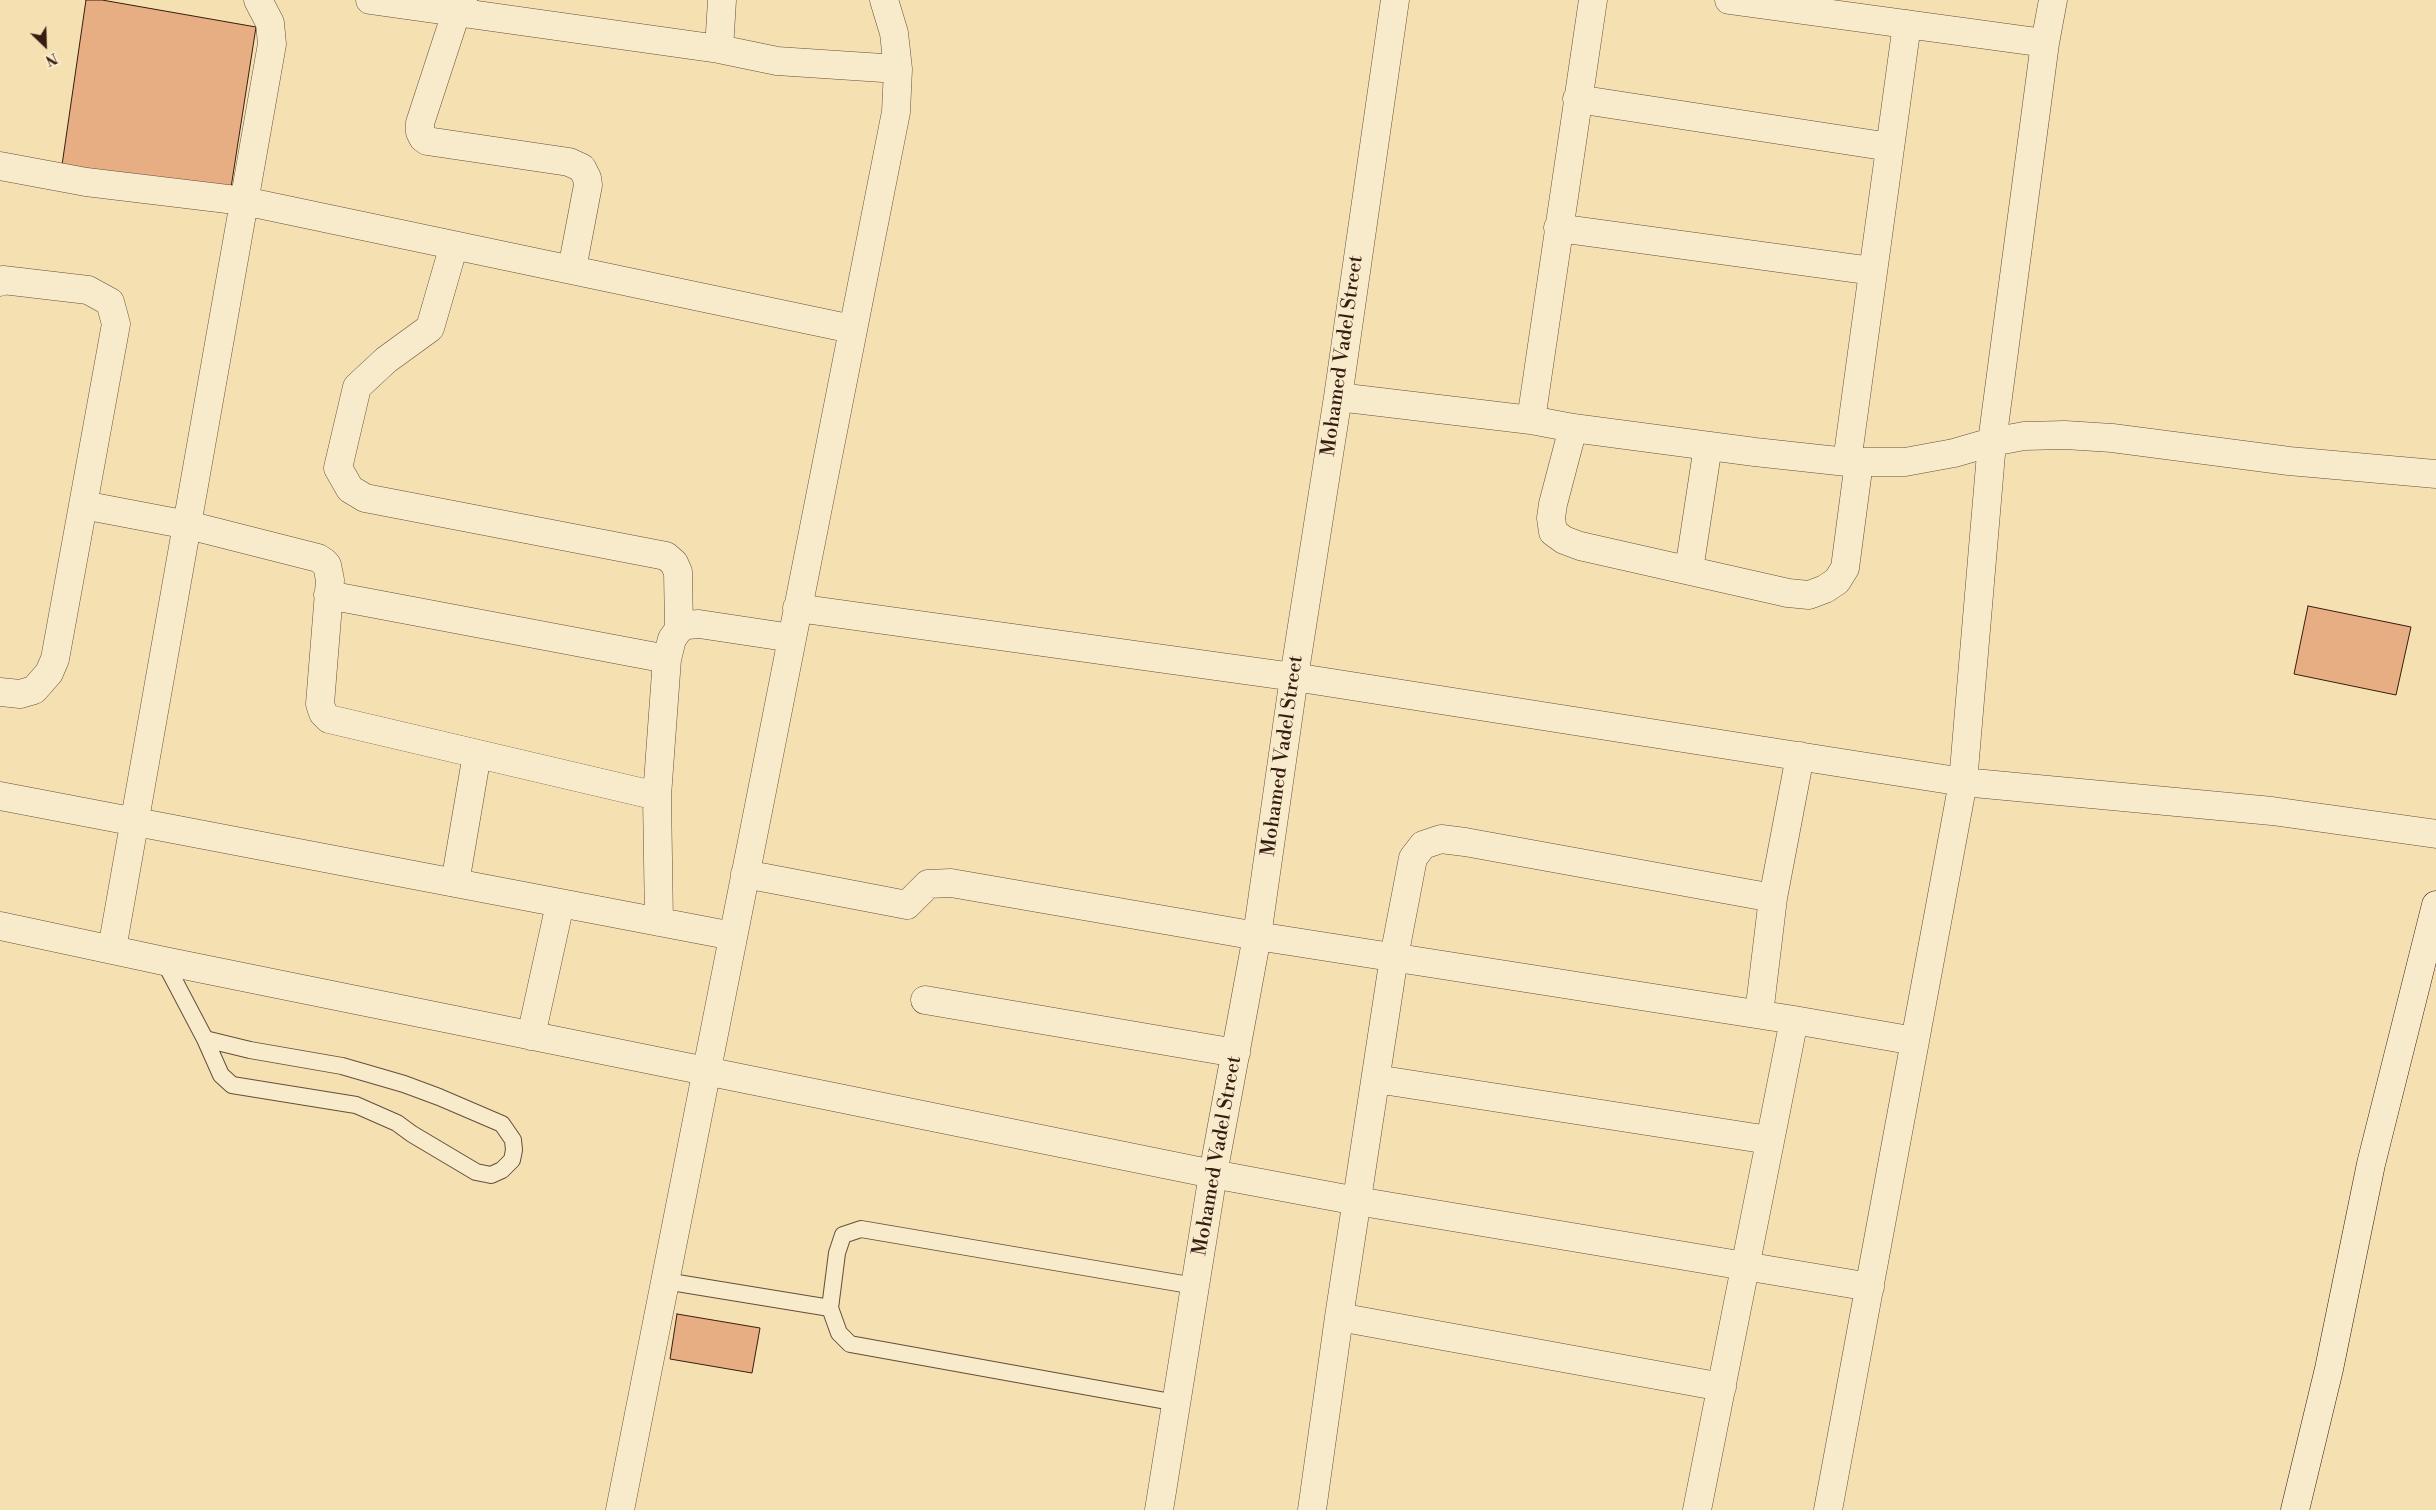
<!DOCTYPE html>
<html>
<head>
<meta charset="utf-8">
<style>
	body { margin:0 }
	#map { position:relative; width:2436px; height:1510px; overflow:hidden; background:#f5e0b1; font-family:"Libre Bodoni",serif }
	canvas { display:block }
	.north { position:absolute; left:20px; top:20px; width:50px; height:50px; -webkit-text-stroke:4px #f8ebcc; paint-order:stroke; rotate:156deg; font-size:14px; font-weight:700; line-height:20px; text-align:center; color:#371c12 }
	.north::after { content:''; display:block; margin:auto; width:18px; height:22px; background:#371c12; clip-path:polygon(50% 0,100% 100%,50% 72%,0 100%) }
</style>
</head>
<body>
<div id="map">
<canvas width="2436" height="1510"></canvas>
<div class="north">N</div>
</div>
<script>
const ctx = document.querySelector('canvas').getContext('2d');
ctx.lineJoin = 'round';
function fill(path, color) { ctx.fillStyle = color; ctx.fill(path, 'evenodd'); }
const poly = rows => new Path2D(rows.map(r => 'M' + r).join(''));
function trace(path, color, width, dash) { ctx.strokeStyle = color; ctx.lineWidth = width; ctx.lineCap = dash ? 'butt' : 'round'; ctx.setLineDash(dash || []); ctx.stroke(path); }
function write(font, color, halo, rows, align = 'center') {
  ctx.font = font + ' "Libre Bodoni",serif'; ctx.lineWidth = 4.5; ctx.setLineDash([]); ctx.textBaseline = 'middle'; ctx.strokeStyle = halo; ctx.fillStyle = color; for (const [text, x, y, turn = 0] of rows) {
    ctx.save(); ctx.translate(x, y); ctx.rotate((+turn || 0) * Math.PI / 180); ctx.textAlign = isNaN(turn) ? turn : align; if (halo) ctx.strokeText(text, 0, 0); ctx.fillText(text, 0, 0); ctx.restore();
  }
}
const building = poly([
	[86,0,102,0,256,27,230,194,61,172,86,0],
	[2308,606,2411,627,2396,695,2294,674,2308,606],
	[677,1314,760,1328,752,1373,670,1359,677,1314]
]);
const service = poly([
	[164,961,205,1039,221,1075,232,1085,356,1105,397,1123,412,1134,476,1172,491,1175,502,1170,512,1160,514,1150,513,1140,502,1124,439,1097,404,1084,342,1066,250,1050,205,1039],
	[665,1281,830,1308],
	[1177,1403,850,1344,839,1333,830,1308,837,1253,843,1235,861,1229,1195,1286]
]);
const minor = poly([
	[370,0,719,49,777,61,898,69],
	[463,0,456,13,420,123,420,132,423,138,427,141,569,162,582,168,587,178,588,185,572,269],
	[1729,0,2045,43],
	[719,49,722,0],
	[1577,99,1890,147],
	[0,166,86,182,244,201,852,329],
	[1558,228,1873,271],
	[454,245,430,328,386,360,357,387,338,468,350,489,365,498,666,556,674,563,678,572,679,629],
	[0,282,3,280,88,290,110,302,116,324,55,659,49,673,34,690,20,694,0,692],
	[1338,397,1531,420,1573,428,1755,452,1847,462,1905,462,1954,453,1992,442,2024,436,2065,435,2112,438,2289,461,2436,474],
	[1531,420,1593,0],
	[1573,428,1553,504,1551,518,1553,532,1564,540,1580,546,1788,593,1809,595,1825,589,1837,581,1845,568,1859,462],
	[1847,462,1907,24],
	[83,505,188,525,318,558,324,562,327,565,330,580,320,704,323,713,329,719,657,796],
	[1689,570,1708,446],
	[328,595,667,659],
	[797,608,1294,677,1963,782,2272,811,2436,834],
	[0,796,733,936],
	[745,874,907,905,928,884,951,883,1257,936,1794,1020,1915,1041],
	[455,883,477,754],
	[659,922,657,796,667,659,672,639,679,629,687,625,699,624,792,638],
	[0,926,164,961,1213,1174,1357,1201,1870,1287],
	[112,949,272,44,270,23,258,0],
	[925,1000,1236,1053],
	[1759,1014,1773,898],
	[531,1036,560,904],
	[1376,1079,1769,1140],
	[1339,1317,1722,1387],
	[620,1510,896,112,898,69,894,33,884,0],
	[1159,1510,1213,1174,1257,936,1294,677,1338,397,1395,0],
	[1312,1510,1339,1317,1394,957,1413,858,1423,845,1441,839,1465,842,1773,898,1800,756],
	[1697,1510,1794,1020],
	[1828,1510,1963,782,1992,442,2045,43,2053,0]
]);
const secondary = poly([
	[2295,1510,2329,1369,2371,1164,2436,905]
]);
const streetNames = [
	["Mohamed Vadel Street",1343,356,-82],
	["Mohamed Vadel Street",1283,756,-82],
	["Mohamed Vadel Street",1218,1156,-80]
];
fill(building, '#e7ae83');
trace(building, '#371c12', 1);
trace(service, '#664d3a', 18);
trace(minor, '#664d3a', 29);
trace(secondary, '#371c12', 29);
trace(service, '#f8ebcc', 16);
trace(minor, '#f8ebcc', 28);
trace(secondary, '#f8ebcc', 28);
write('20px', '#371c12', '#f8ebcc', streetNames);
</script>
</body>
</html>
